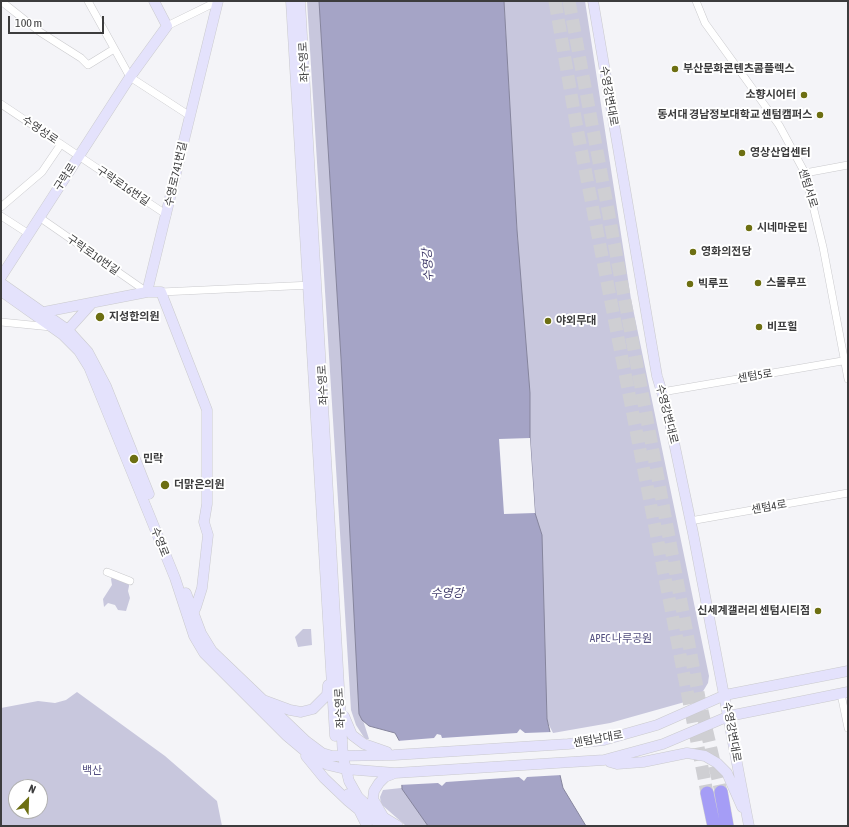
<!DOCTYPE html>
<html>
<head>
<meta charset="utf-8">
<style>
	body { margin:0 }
	#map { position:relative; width:849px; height:827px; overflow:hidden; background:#f4f4f8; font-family:"Asap Condensed",sans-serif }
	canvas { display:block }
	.frame { position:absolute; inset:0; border:2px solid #3c3c3d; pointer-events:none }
	.north { position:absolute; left:8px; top:779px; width:40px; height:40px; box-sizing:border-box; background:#fff; border:1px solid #b1b1b1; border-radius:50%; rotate:23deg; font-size:11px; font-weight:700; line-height:16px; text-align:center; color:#3c3c3d }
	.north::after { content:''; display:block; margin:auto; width:14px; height:18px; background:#6d6f12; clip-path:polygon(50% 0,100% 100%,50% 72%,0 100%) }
	.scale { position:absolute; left:8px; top:16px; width:96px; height:18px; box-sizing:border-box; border:2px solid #3c3c3d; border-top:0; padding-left:5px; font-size:12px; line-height:14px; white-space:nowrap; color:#3c3c3d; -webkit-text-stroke:3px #fff; paint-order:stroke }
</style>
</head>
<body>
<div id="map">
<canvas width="849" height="827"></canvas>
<div class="frame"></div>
<div class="north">N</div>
<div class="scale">100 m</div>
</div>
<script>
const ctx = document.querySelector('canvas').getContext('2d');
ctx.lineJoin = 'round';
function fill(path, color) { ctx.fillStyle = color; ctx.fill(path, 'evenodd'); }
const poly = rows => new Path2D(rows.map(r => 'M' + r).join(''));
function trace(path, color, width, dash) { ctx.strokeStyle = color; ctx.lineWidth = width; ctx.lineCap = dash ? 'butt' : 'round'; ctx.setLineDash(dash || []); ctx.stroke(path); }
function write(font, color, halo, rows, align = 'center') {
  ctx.font = font + ' "Asap Condensed","Noto Sans KR",sans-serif'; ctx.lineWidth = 4; ctx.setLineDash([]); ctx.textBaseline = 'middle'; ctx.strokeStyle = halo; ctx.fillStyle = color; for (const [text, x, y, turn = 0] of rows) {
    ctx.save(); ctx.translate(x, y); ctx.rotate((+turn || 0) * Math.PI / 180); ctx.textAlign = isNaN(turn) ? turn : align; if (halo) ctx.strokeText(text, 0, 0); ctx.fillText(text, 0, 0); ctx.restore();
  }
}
const green = poly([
	[307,1,325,1,361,714,369,739,365,739,356,725,351,710],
	[504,1,585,1,631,299,709,676,708,683,699,698,610,723,553,733,547,721,509,108],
	[114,573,130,581,128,591,130,598,126,611,118,610,115,605,108,603,104,607,103,599,112,585,111,579],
	[303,629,311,629,312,645,298,647,295,637],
	[77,692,165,756,217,801,222,826,1,826,1,708,38,701,55,703,66,700],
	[16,787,40,787,40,811,16,811],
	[410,787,437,826,406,826,381,804,380,797,383,790]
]);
const water = poly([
	[319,1,504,1,517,230,530,393,530,438,535,513,542,535,547,719,563,788,586,826,428,826,402,789,400,742,395,733,369,726,362,720,359,714,341,358,319,1]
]);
const pier = poly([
	[530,438,535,513,504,514,499,439],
	[520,729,525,733,552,732,562,775,527,777,524,781,519,777,446,782,442,786,438,783,399,785,397,741,434,738,437,734,441,735,442,738,517,733]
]);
const highwayTunnel = poly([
	[555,1,576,123,707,793],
	[569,1,699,698,721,792]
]);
const street = poly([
	[1,1,40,32,81,58,88,65,114,49],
	[88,1,130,77,190,116],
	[696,1,705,23,779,125,805,173,823,247,848,379],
	[167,26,218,1],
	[1,104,167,215],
	[805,173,848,165],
	[1,207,42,172,61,144],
	[1,216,29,234],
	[39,217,147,292],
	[161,292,312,285],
	[1,322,51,327],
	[662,392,848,360],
	[690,521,848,493],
	[107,572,130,581],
	[841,694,848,728]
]);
const secondary = poly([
	[291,1,335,736],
	[300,1,343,757,349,781,358,797,373,811,398,826],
	[593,1,657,376,667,409,693,533,749,826],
	[1,277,130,77,167,26,154,1],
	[1,283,68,330,88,352,106,386,149,494],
	[1,291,63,335,79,351,89,367,175,578,194,636,204,653,287,736,312,757,328,765,345,769,395,773,604,760,663,744,729,716,848,692],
	[147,292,218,1],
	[44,312,147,292,161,292,207,410,207,504,204,522,208,535,202,588,196,607,192,616],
	[64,334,92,303],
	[186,593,201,633,212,651,306,741,322,753,332,756,394,755,568,744,604,740,657,725,725,695,848,671],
	[263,700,290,710,301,712,313,709,327,695,328,685],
	[344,716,352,735,364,744,387,752],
	[306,756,324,778,348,801,359,810,367,826],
	[610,762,617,764,643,762,687,753,705,756,717,763,727,773,742,807],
	[348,794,359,810,376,821],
	[383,826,384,818,373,799,374,791,379,783,385,777,395,773]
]);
const highway = poly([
	[721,792,727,826],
	[707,793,714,826]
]);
const markers = [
	[675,69,4,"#6d6f12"],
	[804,95,4,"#6d6f12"],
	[820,115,4,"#6d6f12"],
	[742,153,4,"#6d6f12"],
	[749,228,4,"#6d6f12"],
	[693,252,4,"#6d6f12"],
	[758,283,4,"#6d6f12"],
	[690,284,4,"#6d6f12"],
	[100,317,5,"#6d6f12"],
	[548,321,4,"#6d6f12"],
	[759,327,4,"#6d6f12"],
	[134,459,5,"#6d6f12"],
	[165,485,5,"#6d6f12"],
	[818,611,4,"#6d6f12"]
];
const streetNames = [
	["좌수영로",304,62,-93],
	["수영강변대로",609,96,80],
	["수영성로",40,130,34],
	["수영로741번길",176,174,-77],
	["구락로",65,177,-57],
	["구락로16번길",123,186,34],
	["센텀서로",808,188,73],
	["구락로10번길",93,255,35],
	["센텀5로",755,376,-9],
	["좌수영로",323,385,-93],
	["수영강변대로",667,414,76],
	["센텀4로",769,507,-10],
	["수영로",160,542,69],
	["좌수영로",340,708,-93],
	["수영강변대로",732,732,80],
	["센텀남대로",598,739,-10]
];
const poiNames = [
	["부산문화콘텐츠콤플렉스",683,69],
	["소향시어터",796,95,"right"],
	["동서대 경남정보대학교 센텀캠퍼스",812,115,"right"],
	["영상산업센터",750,153],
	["시네마운틴",757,228],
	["영화의전당",701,252],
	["스몰루프",766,283],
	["빅루프",698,284],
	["지성한의원",109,317],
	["야외무대",556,321],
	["비프힐",767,327],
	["민락",143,459],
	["더맑은의원",174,485],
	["신세계갤러리 센텀시티점",810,611,"right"]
];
const parkNames = [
	["APEC 나루공원",621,639],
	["백산",92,771]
];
const waterNames = [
	["수영강",428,265,-94],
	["수영강",447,593]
];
fill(green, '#c8c7dd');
fill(water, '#a5a4c6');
trace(water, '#86859d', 1);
fill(pier, '#f4f4f8');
trace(highwayTunnel, '#cfcfd3', 13, [13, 6]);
trace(street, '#cacacd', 8);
trace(secondary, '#cacacd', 11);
trace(highway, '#d0d0d0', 14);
trace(street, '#fff', 7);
trace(secondary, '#e4e2fc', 10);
trace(highway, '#a59df6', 13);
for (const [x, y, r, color] of markers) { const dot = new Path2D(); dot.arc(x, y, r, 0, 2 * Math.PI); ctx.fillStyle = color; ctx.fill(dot); trace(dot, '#fff', 1.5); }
write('11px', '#3c3c3d', '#fff', streetNames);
write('bold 11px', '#3c3c3d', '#fff', poiNames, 'left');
write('11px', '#534f7f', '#fff', parkNames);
write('italic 12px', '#443f6e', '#fff', waterNames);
</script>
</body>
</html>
